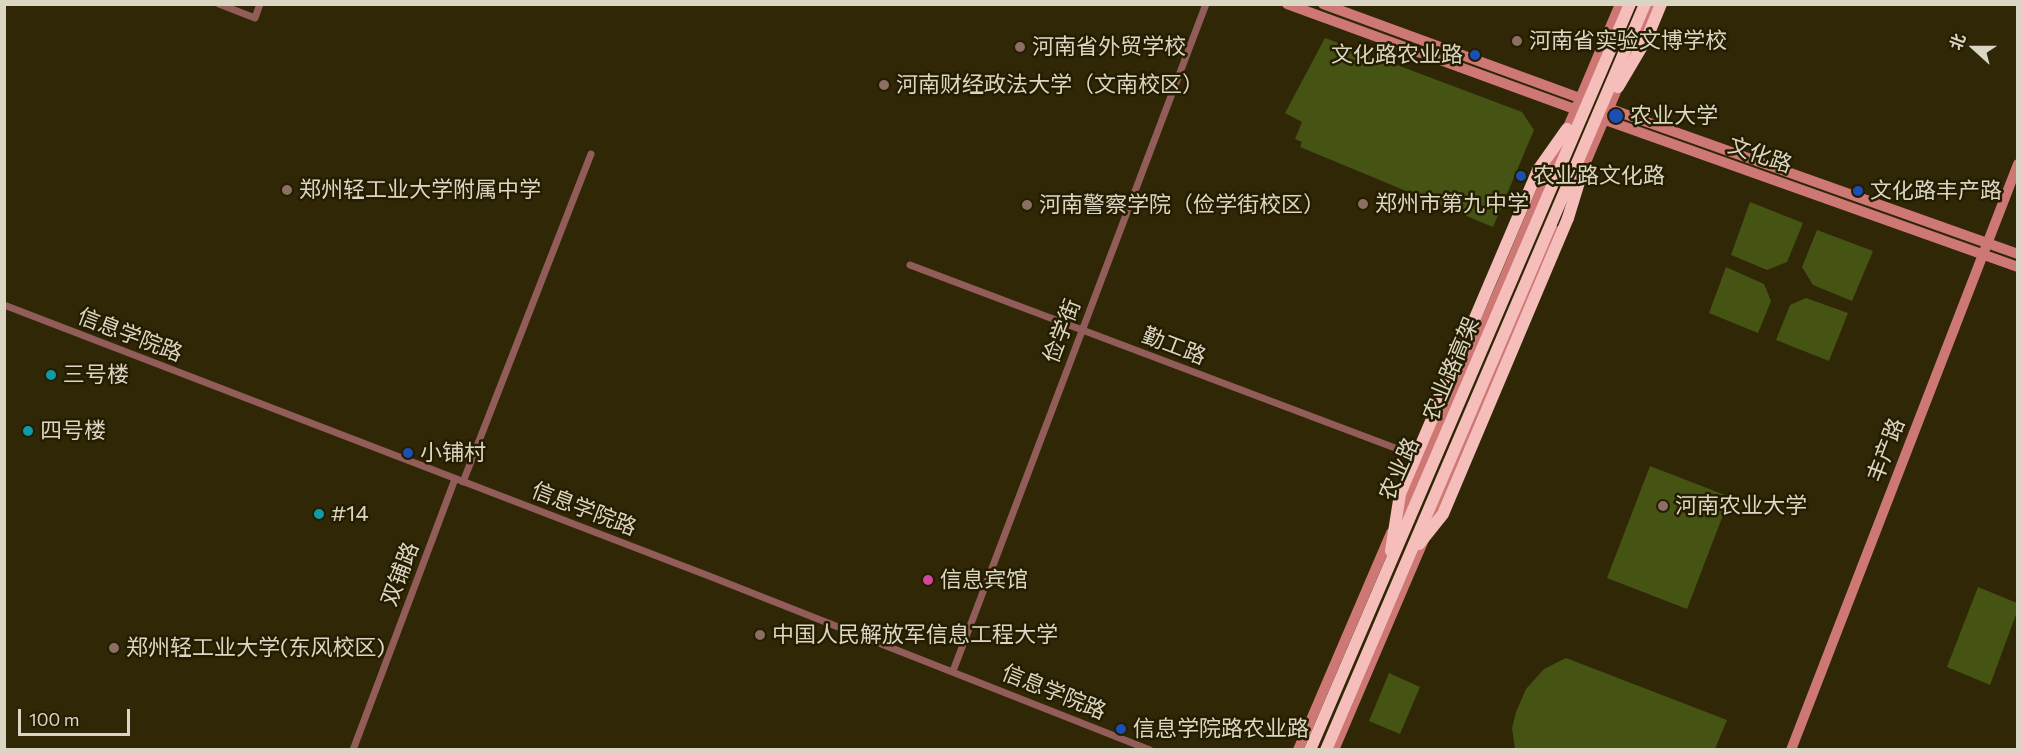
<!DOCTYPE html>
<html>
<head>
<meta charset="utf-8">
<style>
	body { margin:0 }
	#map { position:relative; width:2022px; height:754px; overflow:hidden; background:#2f2706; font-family:Commissioner,"Noto Sans SC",sans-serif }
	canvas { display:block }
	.frame { position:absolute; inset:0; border:6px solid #dbd6c4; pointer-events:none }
	.north { position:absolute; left:1944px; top:18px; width:60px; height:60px; -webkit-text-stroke:4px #251d00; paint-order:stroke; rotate:291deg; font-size:16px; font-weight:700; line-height:24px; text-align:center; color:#dbd6c4 }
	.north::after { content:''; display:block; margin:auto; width:21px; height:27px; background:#dbd6c4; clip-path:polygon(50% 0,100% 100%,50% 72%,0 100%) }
	.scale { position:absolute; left:18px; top:709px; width:112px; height:27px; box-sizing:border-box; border:3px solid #dbd6c4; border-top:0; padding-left:8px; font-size:18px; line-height:21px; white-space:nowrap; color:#dbd6c4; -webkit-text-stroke:4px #251d00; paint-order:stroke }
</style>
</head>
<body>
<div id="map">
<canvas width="2022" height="754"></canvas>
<div class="frame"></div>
<div class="north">北</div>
<div class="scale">100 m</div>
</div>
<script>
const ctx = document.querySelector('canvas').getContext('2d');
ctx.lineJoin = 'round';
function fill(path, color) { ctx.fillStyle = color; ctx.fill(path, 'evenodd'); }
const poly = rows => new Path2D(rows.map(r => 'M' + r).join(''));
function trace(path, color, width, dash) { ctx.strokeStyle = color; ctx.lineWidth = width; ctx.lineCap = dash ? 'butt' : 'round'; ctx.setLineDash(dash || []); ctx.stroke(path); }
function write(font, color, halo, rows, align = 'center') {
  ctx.font = font + ' Commissioner,"Noto Sans SC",sans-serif'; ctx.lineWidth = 5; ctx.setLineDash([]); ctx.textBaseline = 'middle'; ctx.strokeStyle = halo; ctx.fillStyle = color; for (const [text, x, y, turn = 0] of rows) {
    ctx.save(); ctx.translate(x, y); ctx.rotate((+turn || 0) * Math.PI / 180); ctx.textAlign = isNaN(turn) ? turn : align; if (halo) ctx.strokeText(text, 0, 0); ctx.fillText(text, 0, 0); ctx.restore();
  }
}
const green = poly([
	[1325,38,1522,112,1534,130,1493,227,1300,147,1302,142,1295,139,1302,122,1285,113],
	[1750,202,1803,223,1787,262,1767,270,1731,255],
	[1817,230,1873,251,1852,301,1813,285,1802,267],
	[1726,267,1764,284,1771,301,1758,333,1709,313],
	[1806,298,1848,313,1829,361,1776,340,1790,305],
	[1650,466,1730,497,1687,609,1607,578],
	[1978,587,2017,603,2017,612,1990,685,1947,667],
	[1566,658,1727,720,1715,749,1515,749,1512,728,1516,712,1526,689,1544,669],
	[1389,673,1420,687,1400,734,1369,721]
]);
const street = poly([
	[219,4,255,18,260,4],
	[910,265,1419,457],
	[4,305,709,576,1150,750],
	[463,482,591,154],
	[953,671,1206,4],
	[353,750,455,479]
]);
const secondary = poly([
	[1287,4,1580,111],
	[1323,4,1585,100],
	[1632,54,1654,4],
	[1602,106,2018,254],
	[1597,117,2018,267],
	[1580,176,1621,80],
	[1399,517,1500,288,1620,4],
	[1298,750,1391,533],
	[1334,750,1556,231],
	[1791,750,2018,164]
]);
const highway = poly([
	[1618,87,1647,38,1661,4],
	[1538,170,1567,129],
	[1568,218,1583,169]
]);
const highwayBridge = poly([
	[1419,544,1443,514,1568,218],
	[1391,551,1400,494,1538,170],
	[1310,750,1630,4],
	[1326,750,1645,4]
]);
const markers = [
	[1517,41,6,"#8d6e63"],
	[1020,47,6,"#8d6e63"],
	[1475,55,6,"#1a4fb4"],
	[884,85,6,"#8d6e63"],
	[1616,116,8,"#1a4fb4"],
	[1521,176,6,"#1a4fb4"],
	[287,190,6,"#8d6e63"],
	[1858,191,6,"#1a4fb4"],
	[1363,204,6,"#8d6e63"],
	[1027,205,6,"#8d6e63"],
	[51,375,6,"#0f9aa8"],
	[28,431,6,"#0f9aa8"],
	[408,453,6,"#1a4fb4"],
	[1663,506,6,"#8d6e63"],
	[319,514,6,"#0f9aa8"],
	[928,580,6,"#d1479c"],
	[760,635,6,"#8d6e63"],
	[114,648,6,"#8d6e63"],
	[1121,729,6,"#1a4fb4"]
];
const poiNames = [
	["河南省实验文博学校",1529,41],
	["河南省外贸学校",1032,47],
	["文化路农业路",1463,55,"right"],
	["河南财经政法大学（文南校区）",896,85],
	["农业大学",1630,116],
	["农业路文化路",1533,176],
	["郑州轻工业大学附属中学",299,190],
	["文化路丰产路",1870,191],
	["郑州市第九中学",1375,204],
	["河南警察学院（俭学街校区）",1039,205],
	["三号楼",63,375],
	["四号楼",40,431],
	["小铺村",420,453],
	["河南农业大学",1675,506],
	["#14",331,514],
	["信息宾馆",940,580],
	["中国人民解放军信息工程大学",772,635],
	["郑州轻工业大学(东风校区)",126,648],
	["信息学院路农业路",1133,729]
];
const streetNames = [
	["文化路",1760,155,19],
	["俭学街",1062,331,-69],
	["信息学院路",130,335,21],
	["勤工路",1174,346,21],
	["农业路高架",1451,369,-67],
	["丰产路",1886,450,-69],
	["农业路",1399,469,-66],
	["信息学院路",584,509,21],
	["双铺路",400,574,-69],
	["信息学院路",1054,692,22]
];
fill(green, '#455413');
trace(street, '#925c59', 7);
trace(secondary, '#ce7875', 10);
trace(highway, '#f5bebb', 12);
trace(highwayBridge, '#f5bebb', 12);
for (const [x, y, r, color] of markers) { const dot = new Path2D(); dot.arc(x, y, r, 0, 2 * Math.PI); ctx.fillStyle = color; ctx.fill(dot); trace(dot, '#251d00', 2); }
write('22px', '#dbd6c4', '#251d00', poiNames, 'left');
write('22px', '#dbd6c4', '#251d00', streetNames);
</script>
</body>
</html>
